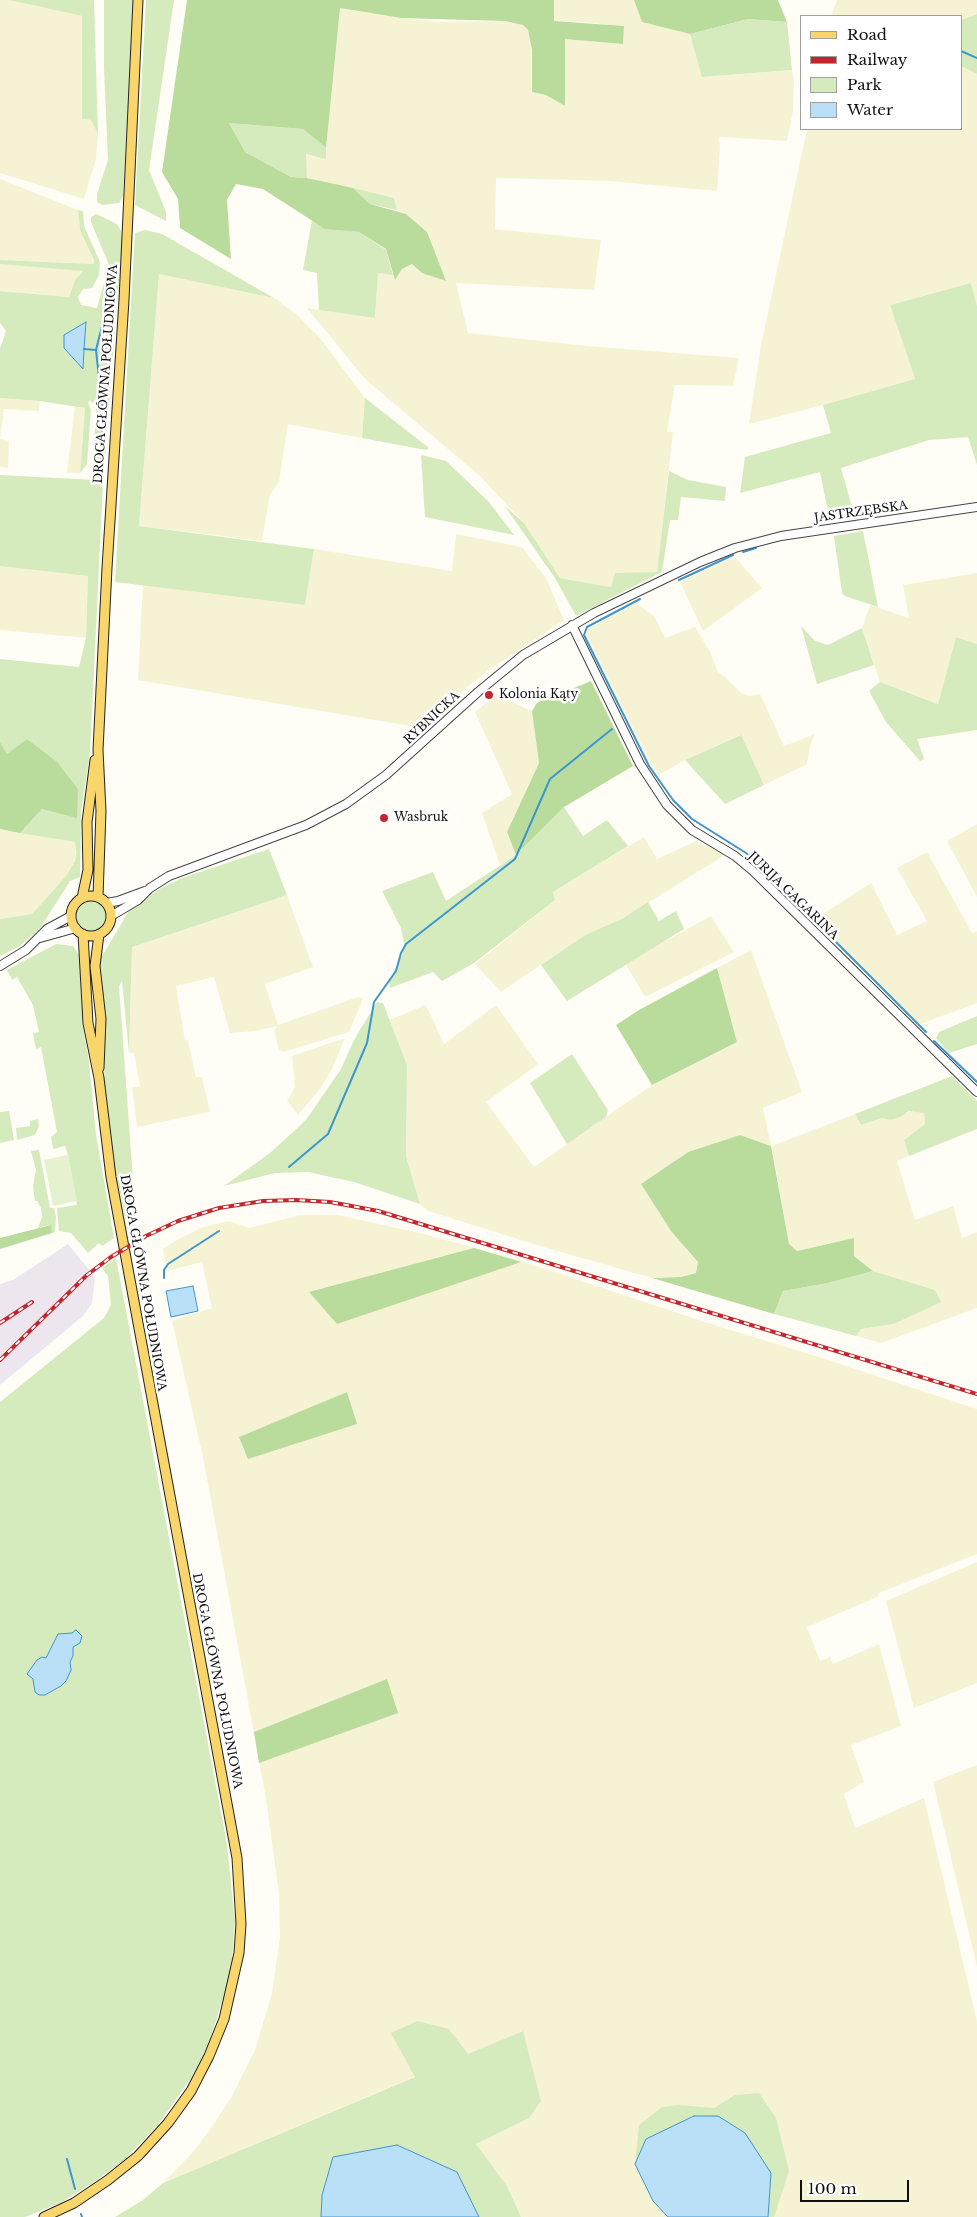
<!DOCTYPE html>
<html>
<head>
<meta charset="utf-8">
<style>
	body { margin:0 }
	#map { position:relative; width:977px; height:2217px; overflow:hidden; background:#fffdf5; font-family:"Libre Baskerville",serif }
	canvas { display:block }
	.legend { position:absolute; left:800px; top:15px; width:162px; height:115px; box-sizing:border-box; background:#fff; border:1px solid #a0a0a0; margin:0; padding:6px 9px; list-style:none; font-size:15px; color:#111 }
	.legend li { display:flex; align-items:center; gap:10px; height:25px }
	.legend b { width:25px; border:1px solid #a0a0a0 }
	.scale { position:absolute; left:800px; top:2180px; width:109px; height:22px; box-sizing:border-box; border:2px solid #111; border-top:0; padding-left:6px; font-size:15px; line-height:18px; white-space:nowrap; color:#111; -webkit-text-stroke:4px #fff; paint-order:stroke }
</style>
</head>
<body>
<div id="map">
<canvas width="977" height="2217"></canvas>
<ul class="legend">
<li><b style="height:6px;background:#f9d66b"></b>Road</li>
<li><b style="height:6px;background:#c4262e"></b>Railway</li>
<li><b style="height:14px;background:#d5ebbd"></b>Park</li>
<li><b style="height:14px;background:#b9e0f7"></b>Water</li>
</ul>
<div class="scale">100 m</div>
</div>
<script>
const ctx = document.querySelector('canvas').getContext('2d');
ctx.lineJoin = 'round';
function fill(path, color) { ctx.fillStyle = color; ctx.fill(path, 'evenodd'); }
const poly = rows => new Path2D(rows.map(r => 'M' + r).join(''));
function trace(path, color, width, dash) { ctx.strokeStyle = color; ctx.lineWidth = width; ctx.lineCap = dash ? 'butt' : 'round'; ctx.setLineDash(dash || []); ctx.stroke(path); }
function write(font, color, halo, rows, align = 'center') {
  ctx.font = font + ' "Libre Baskerville",serif'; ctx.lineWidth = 5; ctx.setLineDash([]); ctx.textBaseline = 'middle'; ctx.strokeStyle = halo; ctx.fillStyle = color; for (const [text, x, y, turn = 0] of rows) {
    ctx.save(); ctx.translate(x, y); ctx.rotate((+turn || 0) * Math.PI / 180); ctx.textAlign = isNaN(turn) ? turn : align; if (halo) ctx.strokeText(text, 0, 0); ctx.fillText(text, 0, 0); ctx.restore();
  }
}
const industrial = poly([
	[68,1244,95,1277,92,1303,83,1316,0,1385,0,1284,13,1280]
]);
const farmland = poly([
	[0,0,9,0,82,16,82,119,91,120,98,134,96,159,84,199,0,173],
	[554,0,634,0,642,22,690,34,703,77,792,70,794,81,793,111,787,141,719,137,720,146,717,191,610,181,496,178,495,229,601,240,594,290,456,283,468,333,587,346,739,358,733,386,675,385,667,432,673,432,657,573,615,573,611,587,560,578,524,523,480,476,365,379,307,308,375,318,378,273,393,275,395,280,402,269,412,264,422,273,431,275,444,281,427,232,406,214,397,210,394,198,307,178,305,154,326,158,327,131,340,8,401,18,442,22,505,21,524,25,528,30,531,40,531,92,552,96,564,105,565,39,623,44,624,27,585,22,553,21],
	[837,0,977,0,977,14,961,20,961,16,831,16],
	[961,66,977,74,977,306,971,283,890,305,915,379,823,405,749,424,761,345,807,129,961,129],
	[0,179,78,210,80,230,94,260,94,264,0,260],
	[0,264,84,270,75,280,69,297,0,291],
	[159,274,274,298,296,314,320,338,365,398,362,438,288,424,279,482,270,495,262,541,139,526],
	[0,398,40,401,39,411,4,409,0,439,9,441,8,468,0,467],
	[75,405,85,408,80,473,67,473],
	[456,534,522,547,546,578,564,620,487,671,458,694,428,729,138,680,143,584,305,605,314,549,452,571],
	[735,557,762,588,703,631,680,582],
	[0,566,88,575,86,638,0,630],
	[977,573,977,644,956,637,938,704,880,682,862,628,870,605,909,618,903,585],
	[636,603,654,616,665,638,695,627,709,650,718,672,725,677,741,693,750,696,760,694,784,746,815,734,810,746,807,764,764,785,740,735,685,760,659,775,651,764,587,636,588,629],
	[496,695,532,711,539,763,507,832,516,855,500,865,482,813,512,794,475,712],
	[977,824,977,897,947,841],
	[0,829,75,842,75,861,66,876,32,914,0,919],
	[644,837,657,859,696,841,725,855,619,921,585,935,501,992,475,964,555,900,553,892],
	[927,852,972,933,977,931,977,1003,918,1025,812,921,871,883,897,935,927,921,897,868],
	[287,895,313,967,265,984,278,1025,358,997,363,999,349,1032,283,1052,279,1050,274,1031,277,1026,256,1031,230,1033,214,977,176,986,185,1041,188,1040,196,1077,202,1077,210,1112,137,1127,132,1088,140,1086,134,1053,129,1053,132,946],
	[711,916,734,952,647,996,644,995,625,963],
	[751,950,802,1092,763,1108,771,1146,740,1135,688,1152,641,1184,671,1231,698,1262,696,1273,681,1277,652,1278,540,1246,428,1211,420,1204,406,1156,407,1065,389,1020,426,1005,444,1044,496,1005,538,1064,486,1102,534,1167,652,1085,737,1042,717,968],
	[345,1038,332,1069,319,1090,298,1115,287,1101,295,1087,292,1056],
	[914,1110,924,1113,925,1124,904,1140,909,1156,897,1161,915,1220,953,1206,962,1238,977,1232,977,1308,881,1343,856,1336,861,1329,894,1324,940,1302,935,1290,873,1271,854,1256,854,1238,797,1251,789,1245,772,1146,855,1114,861,1125,882,1118,890,1120],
	[300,1215,338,1215,420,1233,515,1259,708,1323,822,1358,977,1409,977,1554,879,1593,877,1597,807,1627,820,1661,830,1657,833,1664,879,1644,901,1726,851,1745,864,1782,844,1794,855,1828,924,1798,977,2021,977,2217,521,2217,507,2186,476,2144,529,2118,522,2031,468,2055,449,2029,416,2076,163,2183,192,2153,209,2131,232,2096,255,2050,272,1993,280,1937,279,1894,266,1799,204,1462,172,1321,212,1308,202,1262,167,1271,163,1249,177,1240,203,1227,229,1221,249,1228],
	[977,1562,977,1683,914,1708,886,1601],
	[977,1765,977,1967,933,1782]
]);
const green = poly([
	[9,0,94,0,98,134,91,120,82,119,82,16],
	[104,0,134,0,123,196,119,203,102,205,97,202,97,194,108,160,104,68],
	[146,0,174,0,149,170,166,212,166,221,135,205],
	[977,14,977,74,961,66,961,20],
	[748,19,787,22,792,70,702,77,690,34],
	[229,123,303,129,326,148,326,159,306,154,307,178,291,177,245,152],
	[353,188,394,198,397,210,370,204],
	[78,210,83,211,84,226,100,262,99,275,92,288,83,289,78,297,81,305,97,308,109,265,91,222,91,217,96,214,117,224,121,231,122,244,103,481,90,753,81,812,80,877,70,881,41,927,20,946,0,956,0,919,32,914,66,876,75,861,76,853,75,842,20,833,42,809,27,739,7,755,0,742,0,659,79,667,86,638,88,576,0,566,0,475,96,480,97,466,93,464,96,407,90,400,88,403,91,410,87,464,80,473,85,408,40,401,0,398,0,349,6,331,0,323,0,291,69,297,75,280,83,271,0,264,0,260,94,264,94,260,80,230],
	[86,322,83,369,64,348,64,335],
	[312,220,325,228,359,232,386,250,393,275,378,273,375,318,319,310,317,273,303,270],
	[145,230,162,234,274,298,159,274,139,526,314,549,305,605,115,582,135,233],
	[971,283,977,306,977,465,968,437,929,440,841,468,855,518,830,521,820,472,740,493,745,457,831,433,823,405,915,379,890,305],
	[365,398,429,448,426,450,362,438],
	[421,455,446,461,489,502,514,535,425,517],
	[669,471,688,480,726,487,725,501,681,497,678,520,670,520,662,572,576,616,555,578,504,505,524,523,560,578,611,587,615,573,657,572],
	[863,531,878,607,845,596,842,593,834,536],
	[801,626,815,641,828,645,862,628,874,665,817,684],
	[956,637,977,644,977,730,917,739,924,759,920,761,886,722,869,691,880,682,938,704],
	[741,735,764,785,725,804,685,760],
	[564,807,583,836,607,820,628,846,553,892,555,900,474,963,442,981,433,972,390,988,389,982,402,955,404,943,401,928,382,891,433,872,446,901,516,855],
	[269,849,287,895,132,947,129,1053,122,981,119,986,135,1208,133,1226,127,1229,115,1168,111,1131,104,1099,105,1015,98,963,129,911,161,888,182,878],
	'76 916a15 15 0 1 1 30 0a15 15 0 1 1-30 0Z',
	[648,902,659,921,676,911,684,929,567,1001,541,965,585,935,622,919],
	[56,944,73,946,79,955,83,1027,89,1061,96,1135,114,1238,102,1246,99,1243,88,1253,71,1233,59,1231,57,1208,77,1205,68,1155,65,1146,53,1149,51,1137,57,1132,41,1047,36,1049,33,1033,39,1032,33,1005,17,977,12,980,7,970],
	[377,1002,383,1003,407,1065,406,1156,420,1204,354,1182,308,1172,275,1173,224,1186,270,1153,306,1120,341,1069,355,1038],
	[977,1016,977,1044,949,1053,936,1038,939,1032],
	[572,1054,608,1110,606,1117,567,1144,530,1083],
	[952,1076,977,1101,977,1129,909,1156,904,1140,925,1124,924,1113,909,1111,900,1117,890,1120,882,1118,861,1125,855,1114],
	[9,1111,14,1140,0,1143,0,1112],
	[38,1119,39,1126,35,1135,17,1140,16,1128,30,1126,30,1121],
	[39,1150,50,1208,54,1208,56,1217,55,1232,52,1233,50,1225,38,1228,42,1217,41,1208,37,1201,35,1201,33,1186,36,1170,31,1151],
	[116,1258,227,1844,235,1922,232,1958,226,1989,208,2046,191,2078,158,2125,124,2160,93,2183,62,2202,25,2217,0,2217,0,1402,104,1318,111,1305,108,1276,102,1268],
	[873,1271,935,1290,941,1302,894,1324,861,1329,856,1336,774,1314,783,1291,828,1283],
	[417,2021,449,2029,468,2054,523,2031,541,2101,529,2118,476,2144,507,2186,521,2217,115,2217,143,2200,163,2183,415,2077,391,2033],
	[759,2093,776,2118,789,2171,774,2217,768,2217,771,2173,647,2139,635,2164,639,2125,662,2107,678,2105,714,2108,735,2095]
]);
const forest = poly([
	[187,0,554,0,554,21,624,26,623,44,565,39,565,106,546,95,532,92,532,50,528,30,523,25,505,21,401,18,340,8,326,148,303,129,229,123,245,152,291,177,307,178,353,188,370,204,406,214,427,232,446,281,422,273,412,264,402,269,395,280,386,249,359,232,325,229,263,189,236,184,227,200,231,259,180,228,178,199,162,172],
	[634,0,778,0,787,22,748,19,690,34,642,22],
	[591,681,633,766,564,807,516,855,507,832,539,763,532,711,536,704,544,698,558,695],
	[27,739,57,762,78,789,77,818,42,809,20,833,0,829,0,742,7,754],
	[717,968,737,1042,652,1085,616,1025,639,1010],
	[740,1135,771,1146,789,1244,797,1251,854,1238,854,1256,873,1271,828,1283,783,1291,774,1314,652,1278,681,1277,696,1273,698,1262,671,1231,641,1184,688,1152],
	[51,1225,52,1233,0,1249,0,1238],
	[474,1248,521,1262,337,1324,309,1292],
	[347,1392,357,1424,248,1459,239,1437],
	[387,1679,398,1713,259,1763,254,1732]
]);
const pitch = poly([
	[68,1155,77,1201,53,1206,44,1160]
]);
const water = poly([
	[86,322,84,349,83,369,64,348,64,335,86,322],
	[193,1286,198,1311,171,1317,166,1291,193,1286],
	[76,1630,82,1636,80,1643,73,1647,73,1656,70,1662,71,1670,66,1681,61,1686,45,1695,39,1695,35,1692,33,1679,27,1674,37,1660,42,1657,46,1658,58,1634,72,1633,76,1630],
	[694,2116,718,2116,745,2133,771,2173,768,2217,668,2217,653,2201,635,2164,646,2139,694,2116],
	[397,2145,457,2172,479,2217,321,2217,322,2195,333,2157,397,2145]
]);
const stream = poly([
	[961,51,977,58],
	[84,349,96,350,111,291],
	[96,350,103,416,100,477],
	[743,552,756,548],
	[679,580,733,555],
	[640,599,587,627,584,635,649,766,673,800,692,819,746,853,806,911],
	[814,920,926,1032],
	[934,1041,977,1082],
	[289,1167,328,1134,367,1043,374,1002,396,971,401,953,406,944,515,859,550,779,612,729],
	[164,1278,164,1270,168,1264,219,1231],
	[67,2159,75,2189],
	[81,2214,82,2217]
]);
const minor = poly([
	[572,625,640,764,667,805,692,830,735,856,753,871,977,1092],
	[106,903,118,901,145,891],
	[111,916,138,900,150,888,169,876,306,825,346,804,386,775,478,692,523,655,594,613,700,562,735,548,781,536,977,507],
	[40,938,76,928],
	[0,966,26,950,47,929,71,916]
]);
const major = poly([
	'71 916a20 20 0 1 1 40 0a20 20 0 1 1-40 0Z',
	[98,897,101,811,98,750,107,568,124,300,138,0],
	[82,898,88,870,87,822,95,760],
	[99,934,95,966,101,1019,99,1068],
	[44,2217,74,2203,108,2180,138,2156,168,2123,191,2091,209,2056,224,2019,239,1953,241,1924,237,1858,228,1809,111,1177,99,1078,88,1023,83,934]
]);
const rail = poly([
	[0,1323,32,1302],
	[0,1360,87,1275,111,1257,146,1236,178,1221,219,1208,263,1201,296,1200,330,1202,378,1211,977,1394]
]);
const markers = [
	[489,695,5,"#c4262e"],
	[384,818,5,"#c4262e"]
];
const streetNames = [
	["DROGA GŁÓWNA POŁUDNIOWA",106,374,-86],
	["JASTRZĘBSKA",861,512,-8],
	["RYBNICKA",432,718,-43],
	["JURIJA GAGARINA",793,896,44],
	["DROGA GŁÓWNA POŁUDNIOWA",143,1283,80],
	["DROGA GŁÓWNA POŁUDNIOWA",217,1681,79]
];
const poiNames = [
	["Kolonia Kąty",499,695],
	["Wasbruk",394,818]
];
fill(industrial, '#eee6ef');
fill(farmland, '#f6f3d4');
fill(green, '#d5ebbd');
fill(forest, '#b9dc9c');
fill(pitch, '#e6f2cf');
fill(water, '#b9e0f7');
trace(water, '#3f96cf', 1);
trace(stream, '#3f96cf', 2);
trace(minor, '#444', 10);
trace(major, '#222', 11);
trace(minor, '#fff', 8);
trace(major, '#f9d66b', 9);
trace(rail, '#c4262e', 4);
trace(rail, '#fff', 2, [5.5]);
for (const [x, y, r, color] of markers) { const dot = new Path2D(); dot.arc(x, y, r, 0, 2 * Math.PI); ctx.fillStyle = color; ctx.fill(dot); trace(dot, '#fff', 2); }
write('12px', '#111', '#fff', streetNames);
write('12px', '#111', '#fff', poiNames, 'left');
</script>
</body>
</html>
